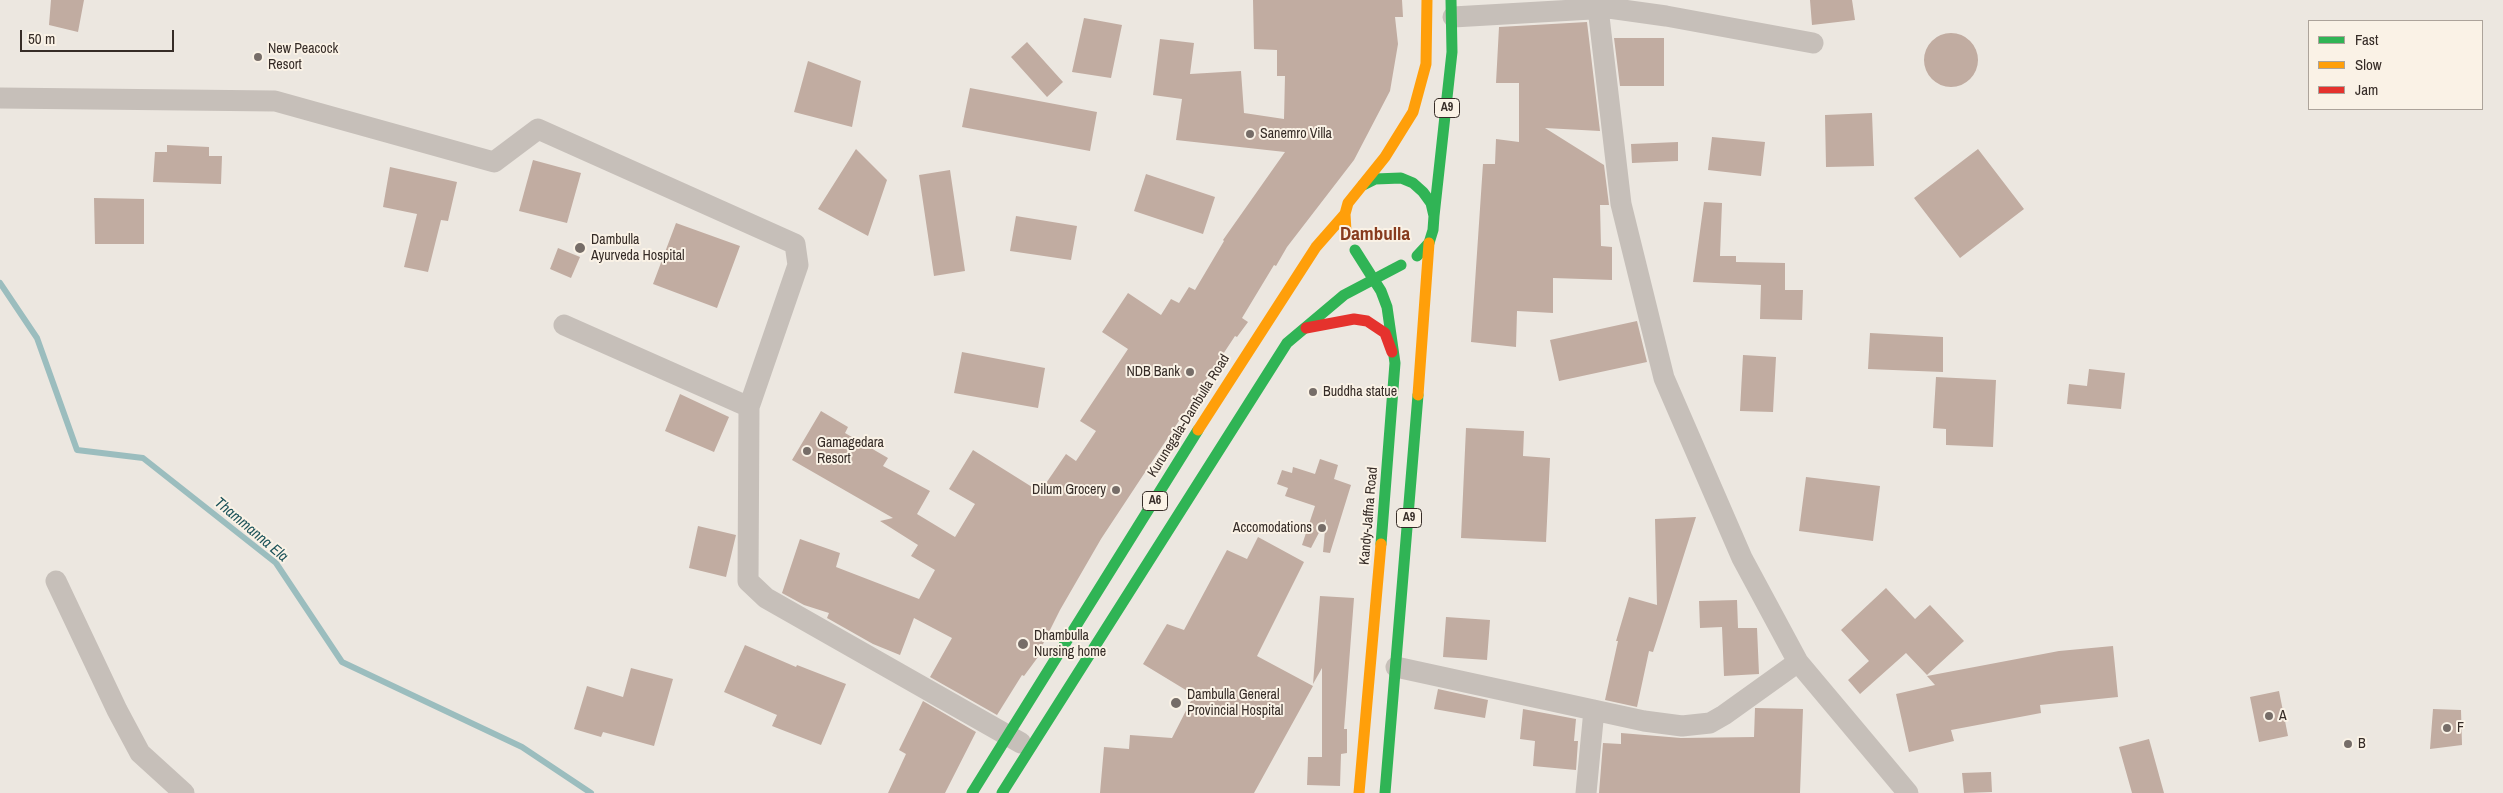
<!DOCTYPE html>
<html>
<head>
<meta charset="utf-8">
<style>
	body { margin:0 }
	#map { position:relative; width:2503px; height:793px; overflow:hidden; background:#ece7e0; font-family:"Archivo Narrow",sans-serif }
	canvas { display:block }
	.legend { position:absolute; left:2308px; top:20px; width:175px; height:90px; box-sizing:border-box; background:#faf2e6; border:1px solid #aca39a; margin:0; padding:6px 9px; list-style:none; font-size:15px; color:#362c27 }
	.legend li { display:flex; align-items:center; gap:10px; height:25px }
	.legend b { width:25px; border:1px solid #aca39a }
	.scale { position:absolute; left:20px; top:30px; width:154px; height:22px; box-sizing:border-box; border:2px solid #362c27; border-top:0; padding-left:6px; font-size:15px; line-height:18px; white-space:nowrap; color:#362c27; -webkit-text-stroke:4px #faf2e6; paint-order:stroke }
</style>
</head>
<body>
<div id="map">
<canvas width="2503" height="793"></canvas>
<ul class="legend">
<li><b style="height:6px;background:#30b455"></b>Fast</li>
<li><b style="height:6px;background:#ff9f0a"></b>Slow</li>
<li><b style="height:6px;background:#e5322d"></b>Jam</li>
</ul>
<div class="scale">50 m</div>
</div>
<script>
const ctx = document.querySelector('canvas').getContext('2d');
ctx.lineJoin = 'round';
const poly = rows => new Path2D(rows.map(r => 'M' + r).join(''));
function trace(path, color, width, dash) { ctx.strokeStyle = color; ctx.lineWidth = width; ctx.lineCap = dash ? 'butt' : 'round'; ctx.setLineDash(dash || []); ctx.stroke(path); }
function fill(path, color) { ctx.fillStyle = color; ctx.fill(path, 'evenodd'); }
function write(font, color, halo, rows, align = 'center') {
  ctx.font = font + ' "Archivo Narrow",sans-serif'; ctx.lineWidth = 4; ctx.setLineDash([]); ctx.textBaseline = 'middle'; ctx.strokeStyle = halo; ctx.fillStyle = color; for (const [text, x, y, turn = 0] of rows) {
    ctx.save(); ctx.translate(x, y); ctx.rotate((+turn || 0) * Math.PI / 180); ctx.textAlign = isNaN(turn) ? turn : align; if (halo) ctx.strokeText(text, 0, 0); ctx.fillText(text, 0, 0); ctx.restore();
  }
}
const stream = poly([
	[0,283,37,338,77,450,143,458,276,563,342,662,522,747,591,793]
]);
const building = poly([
	[51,0,84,0,78,32,49,25],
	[1253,0,1402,0,1403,17,1395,17,1398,44,1390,91,1354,160,1287,247,1276,266,1274,265,1242,318,1248,322,1237,337,1235,336,1101,539,1060,610,1037,656,1038,657,1024,676,1022,675,997,715,930,677,952,638,914,618,900,655,873,644,827,618,829,613,804,605,782,593,800,539,840,553,836,567,919,599,935,570,911,556,918,545,880,521,893,518,792,460,821,411,848,427,845,433,888,458,883,466,930,491,917,514,955,537,975,504,949,489,973,450,1040,492,1066,454,1076,461,1096,431,1080,421,1128,349,1102,332,1128,293,1161,315,1171,299,1179,303,1189,287,1195,290,1224,241,1223,240,1285,152,1176,140,1182,99,1153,95,1160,39,1194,43,1190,74,1241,71,1244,113,1284,119,1285,76,1277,76,1277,50,1254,49],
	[1810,0,1852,0,1855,20,1812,25],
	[1084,18,1122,25,1111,78,1072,72],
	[1587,22,1600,131,1545,128,1604,165,1609,205,1600,205,1601,246,1612,247,1612,280,1553,278,1553,313,1517,311,1516,347,1471,342,1483,164,1495,164,1496,139,1519,142,1519,83,1496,83,1499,27],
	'1924 60a27 27 0 1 1 54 0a27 27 0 1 1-54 0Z',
	[1614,38,1664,38,1664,86,1620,86],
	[1027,42,1063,82,1047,97,1011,57],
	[808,61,861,81,852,127,794,112],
	[970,88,1097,112,1090,151,962,127],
	[1872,113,1874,166,1826,167,1825,115],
	[1712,137,1765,142,1761,176,1708,170],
	[1678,142,1678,161,1632,163,1631,144],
	[167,145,209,147,209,156,222,156,221,184,153,182,155,152,167,152],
	[856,149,887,180,868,236,818,209],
	[1978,149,2024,209,1960,258,1914,198],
	[533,160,581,173,567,223,519,211],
	[390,167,457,182,448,221,441,220,428,272,404,267,417,214,383,207],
	[950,170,965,271,934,276,919,175],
	[1146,174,1215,197,1203,234,1134,211],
	[94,198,144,199,144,244,95,244],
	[1704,202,1722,203,1720,256,1736,256,1736,262,1785,263,1785,290,1803,290,1802,320,1760,319,1761,285,1693,282],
	[1016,216,1077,226,1071,260,1010,251],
	[676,223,740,246,717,308,653,284],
	[558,248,580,257,571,278,550,269],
	[1637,321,1647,362,1559,381,1550,340],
	[1870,333,1943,337,1943,372,1868,369],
	[962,352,1045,368,1038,408,954,393],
	[1743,355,1776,357,1773,412,1740,411],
	[2089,369,2125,373,2121,409,2067,404,2069,384,2087,386],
	[1936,377,1996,380,1993,447,1946,445,1946,429,1933,428],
	[680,394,729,417,714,452,665,431],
	[1466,428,1524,431,1523,456,1550,458,1546,542,1461,538],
	[1320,459,1338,465,1334,479,1351,485,1330,553,1323,552,1326,519,1311,548,1302,545,1315,506,1285,496,1288,488,1277,484,1282,470,1292,473,1293,467,1315,474],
	[1806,477,1880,486,1873,541,1799,531],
	[1696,517,1653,652,1649,651,1637,707,1605,700,1618,641,1616,641,1629,597,1657,605,1655,519],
	[698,526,736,535,726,577,689,568],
	[1258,537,1304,562,1257,656,1313,686,1254,793,1100,793,1104,747,1129,749,1130,735,1172,738,1194,695,1143,664,1167,624,1184,630,1227,550,1247,559],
	[1886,588,1915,619,1930,605,1964,641,1927,675,1906,653,1860,694,1848,680,1869,661,1841,630],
	[1320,596,1354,598,1344,729,1347,729,1347,753,1341,754,1340,786,1307,785,1308,757,1322,757,1322,668,1313,684],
	[1737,600,1738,628,1757,628,1759,674,1724,676,1722,627,1700,628,1699,601],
	[1446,617,1490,620,1487,660,1443,657],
	[745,645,796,667,797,665,846,684,821,745,772,726,777,715,724,692],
	[2113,646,2118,697,2040,705,2041,713,1951,730,1954,741,1909,752,1896,694,1935,685,1927,676,2059,651],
	[631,668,673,679,654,746,603,732,601,737,574,729,587,686,623,697],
	[1438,689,1488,700,1485,718,1434,709],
	[2279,691,2288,736,2259,742,2250,697],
	[923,701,976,732,945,793,888,793,906,754,899,750],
	[1755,708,1803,709,1800,793,1599,793,1603,743,1621,744,1621,733,1681,738,1754,737],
	[1523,709,1576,719,1574,741,1578,741,1576,770,1533,766,1535,741,1520,739],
	[2433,709,2461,710,2462,745,2430,749],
	[2149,739,2164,793,2132,793,2119,747],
	[1991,772,1992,792,1964,793,1962,773]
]);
const street = poly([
	[1598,8,1621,204,1664,378,1742,558,1798,662,1908,793],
	[1453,17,1609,8,1666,16,1813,43],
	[0,98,275,101,494,162,538,129,795,244,798,265,749,407,748,581,766,598,1021,743],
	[564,325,749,407],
	[56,581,117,710,140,753,184,793],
	[1396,667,1644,721,1682,726,1710,723,1724,715,1798,662],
	[1586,793,1594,710]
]);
const fast = poly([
	[1363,185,1375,179,1401,178,1413,183,1423,192,1431,203,1434,216,1433,230,1429,243,1417,256],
	[1434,216,1452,52,1451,0],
	[1355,250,1381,291,1387,307,1395,363,1381,544],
	[972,793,1198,430],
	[1002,793,1287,343,1344,295,1401,265],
	[1385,793,1418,395]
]);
const slow = poly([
	[1346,231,1345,214,1348,203,1385,157,1413,112,1426,64,1427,0],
	[1418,395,1429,243],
	[1198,430,1316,247,1345,214],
	[1359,793,1381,544]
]);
const jam = poly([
	[1306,328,1354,319,1367,321,1385,333,1392,352]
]);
const markers = [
	[258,57,5,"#766d68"],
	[1250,134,5,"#766d68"],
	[580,248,6,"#766d68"],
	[1190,372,5,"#766d68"],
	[1313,392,5,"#766d68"],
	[807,451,5,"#766d68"],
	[1116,490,5,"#766d68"],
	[1322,528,5,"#766d68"],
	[1023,644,6,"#766d68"],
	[1176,703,6,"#766d68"],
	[2269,716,5,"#766d68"],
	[2447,728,5,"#766d68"],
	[2348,744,5,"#766d68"]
];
const shields = [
	[1447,108,25],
	[1155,501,25],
	[1409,518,25]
];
const shieldNames = [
	["A9",1447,108],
	["A6",1155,501],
	["A9",1409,518]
];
const poiNames = [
	["New Peacock",268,49],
	["Resort",268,65],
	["Sanemro Villa",1260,134],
	["Dambulla",591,240],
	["Ayurveda Hospital",591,256],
	["NDB Bank",1180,372,"right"],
	["Buddha statue",1323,392],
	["Gamagedara",817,443],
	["Resort",817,459],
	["Dilum Grocery",1106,490,"right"],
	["Accomodations",1312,528,"right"],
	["Dhambulla",1034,636],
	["Nursing home",1034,652],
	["Dambulla General",1187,695],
	["Provincial Hospital",1187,711],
	["A",2279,716],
	["F",2457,728],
	["B",2358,744]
];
const streetNames = [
	["Kurunegala-Dambulla Road",1189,416,-58],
	["Kandy-Jaffna Road",1369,516,-85]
];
const waterNames = [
	["Thammanna Ela",251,530,40]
];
const districtNames = [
	["Dambulla",1375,235]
];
trace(stream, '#9bbdbe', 6);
fill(building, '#c1aca1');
trace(street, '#c6bfb9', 21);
trace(fast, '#30b455', 11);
trace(slow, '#ff9f0a', 11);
trace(jam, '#e5322d', 11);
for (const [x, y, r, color] of markers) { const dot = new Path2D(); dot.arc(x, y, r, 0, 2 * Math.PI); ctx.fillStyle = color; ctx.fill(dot); trace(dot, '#faf2e6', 2); }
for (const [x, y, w] of shields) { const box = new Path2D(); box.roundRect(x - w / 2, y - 9.5, w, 19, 4); ctx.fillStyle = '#faf2e6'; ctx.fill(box); trace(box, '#362c27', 1); }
write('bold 12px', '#362c27', null, shieldNames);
write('14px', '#362c27', '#faf2e6', poiNames, 'left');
write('14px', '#362c27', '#faf2e6', streetNames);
write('italic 15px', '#1b5259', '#faf2e6', waterNames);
write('bold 19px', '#873b1e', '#faf2e6', districtNames);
</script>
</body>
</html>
